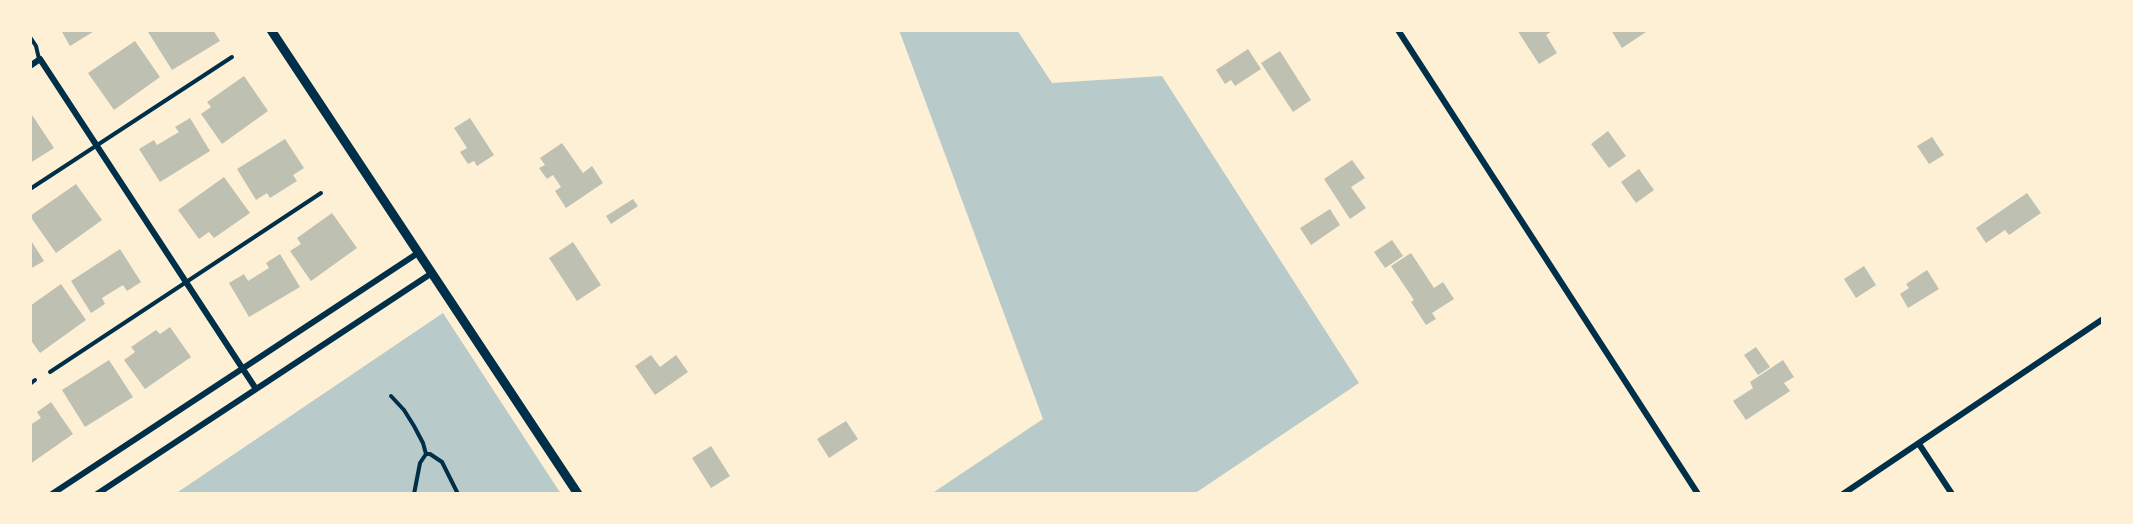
<!DOCTYPE html>
<html>
<head>
<meta charset="utf-8">
<style>
	body { margin:0 }
	#map { position:relative; width:2133px; height:524px; overflow:hidden; background:#fdf0d5; font-family:"Source Sans 3",sans-serif }
	canvas { display:block }
	.frame { position:absolute; inset:0; border:32px solid #fdf0d5; pointer-events:none }
</style>
</head>
<body>
<div id="map">
<canvas width="2133" height="524"></canvas>
<div class="frame"></div>
</div>
<script>
const ctx = document.querySelector('canvas').getContext('2d');
ctx.lineJoin = 'round';
function fill(path, color) { ctx.fillStyle = color; ctx.fill(path, 'evenodd'); }
const poly = rows => new Path2D(rows.map(r => 'M' + r).join(''));
function trace(path, color, width, dash) { ctx.strokeStyle = color; ctx.lineWidth = width; ctx.lineCap = dash ? 'butt' : 'round'; ctx.setLineDash(dash || []); ctx.stroke(path); }
const green = poly([
	[899,30,1017,30,1052,83,1162,76,1359,383,1194,494,931,494,1043,419],
	[443,313,561,494,175,494]
]);
const building = poly([
	[61,30,96,30,70,46],
	[151,30,213,30,220,41,172,70,148,32],
	[1517,30,1554,30,1546,35,1557,53,1539,64],
	[1611,30,1649,30,1622,48],
	[135,41,160,77,114,110,88,73],
	[1248,49,1261,69,1235,86,1231,80,1225,84,1216,70],
	[1280,51,1311,100,1293,112,1261,63],
	[244,76,268,111,222,144,201,114,211,107,207,102],
	[30,112,54,148,30,163],
	[190,118,210,151,160,182,139,149,154,140,157,145,179,132,175,127],
	[470,118,494,155,477,166,474,161,468,164,460,152,467,148,454,128],
	[1608,131,1626,156,1609,168,1591,144],
	[1932,137,1944,155,1929,164,1917,146],
	[285,139,304,168,293,175,297,181,270,198,267,193,256,200,237,169],
	[562,143,583,173,592,166,603,183,566,208,555,191,561,187,553,175,547,179,539,168,545,165,540,158],
	[1352,160,1365,178,1351,187,1366,208,1350,219,1324,179],
	[1639,169,1654,190,1636,203,1621,182],
	[224,177,250,213,214,238,209,232,199,239,178,210],
	[76,184,102,220,56,253,30,216],
	[2027,193,2041,213,2009,235,2005,230,1986,243,1976,228],
	[633,199,638,206,611,224,606,216],
	[1330,209,1340,225,1311,245,1300,228],
	[332,213,357,248,311,281,290,251,301,244,297,238],
	[30,239,44,261,30,269],
	[1392,240,1403,256,1385,268,1374,252],
	[573,242,601,285,577,301,549,258],
	[120,249,141,282,127,291,123,285,102,298,105,304,91,313,71,281],
	[1411,253,1434,288,1443,282,1454,299,1432,313,1436,319,1426,325,1411,302,1414,300,1391,266],
	[280,254,300,287,249,317,229,283,244,274,248,281,269,268,266,263],
	[1864,266,1876,285,1856,298,1844,279],
	[1927,270,1939,289,1908,308,1900,294,1909,288,1906,284],
	[61,284,86,320,40,353,30,339,30,306],
	[170,327,191,357,145,389,124,360,135,352,131,347,156,330,160,334],
	[1756,347,1770,367,1758,375,1744,355],
	[651,355,660,367,676,355,688,372,655,395,635,366],
	[109,360,133,397,85,427,62,390],
	[1783,360,1794,377,1784,383,1790,391,1746,420,1733,401,1753,388,1750,382],
	[51,402,73,434,30,464,30,425,41,418,37,412],
	[846,421,858,439,829,458,817,439],
	[711,446,730,476,711,488,692,458]
]);
const service = poly([
	[30,37,36,46,39,59],
	[30,189,232,57],
	[50,372,321,193],
	[30,384,35,380],
	[391,396,404,410,414,426,423,443,426,454],
	[426,454,430,454,442,462,458,494],
	[414,494,420,463,426,454]
]);
const minor = poly([
	[1398,30,1698,494],
	[30,66,40,59,256,389],
	[1919,444,1952,494],
	[52,494,418,253],
	[97,494,432,273],
	[1843,494,2103,319]
]);
const tertiary = poly([
	[271,30,578,494]
]);
fill(green, '#b9caca');
fill(building, '#bec0b2');
trace(service, '#003049', 4);
trace(minor, '#003049', 6);
trace(tertiary, '#003049', 9);
</script>
</body>
</html>
